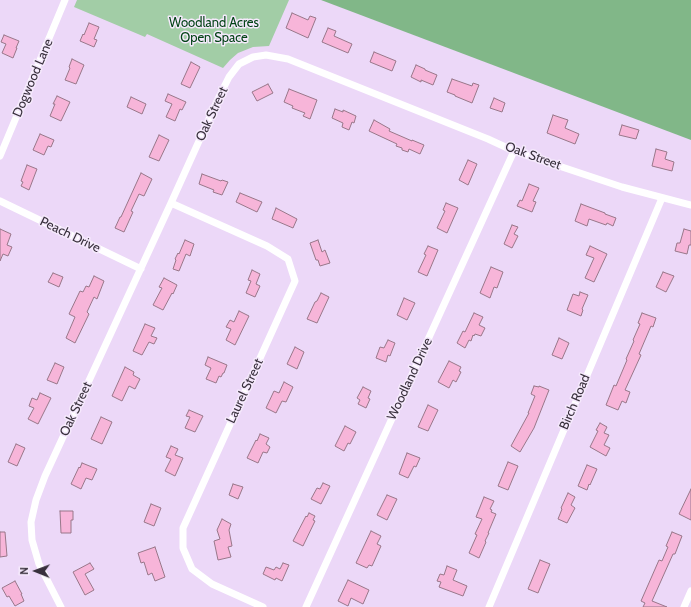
<!DOCTYPE html>
<html>
<head>
<meta charset="utf-8">
<style>
	body { margin:0 }
	#map { position:relative; width:691px; height:607px; overflow:hidden; background:#ecd8f8; font-family:Cabin,sans-serif }
	canvas { display:block }
	.north { position:absolute; left:16px; top:551px; width:40px; height:40px; -webkit-text-stroke:3px #f5e9fc; paint-order:stroke; rotate:271deg; font-size:11px; font-weight:700; line-height:16px; text-align:center; color:#38303c }
	.north::after { content:''; display:block; margin:auto; width:14px; height:18px; background:#38303c; clip-path:polygon(50% 0,100% 100%,50% 72%,0 100%) }
</style>
</head>
<body>
<div id="map">
<canvas width="691" height="607"></canvas>
<div class="north">N</div>
</div>
<script>
const ctx = document.querySelector('canvas').getContext('2d');
ctx.lineJoin = 'round';
function fill(path, color) { ctx.fillStyle = color; ctx.fill(path, 'evenodd'); }
const poly = rows => new Path2D(rows.map(r => 'M' + r).join(''));
function trace(path, color, width, dash) { ctx.strokeStyle = color; ctx.lineWidth = width; ctx.lineCap = dash ? 'butt' : 'round'; ctx.setLineDash(dash || []); ctx.stroke(path); }
function write(font, color, halo, rows, align = 'center') {
  ctx.font = font + ' Cabin,sans-serif'; ctx.lineWidth = 3; ctx.setLineDash([]); ctx.textBaseline = 'middle'; ctx.strokeStyle = halo; ctx.fillStyle = color; for (const [text, x, y, turn = 0] of rows) {
    ctx.save(); ctx.translate(x, y); ctx.rotate((+turn || 0) * Math.PI / 180); ctx.textAlign = isNaN(turn) ? turn : align; if (halo) ctx.strokeText(text, 0, 0); ctx.fillText(text, 0, 0); ctx.restore();
  }
}
const green = poly([
	[77,0,289,0,269,46,253,47,238,53,230,60,223,68,147,34,145,37,74,7]
]);
const forest = poly([
	[321,0,691,0,691,140]
]);
const building = poly([
	[292,13,308,20,310,16,316,18,308,38,286,28,292,13],
	[89,23,99,27,94,39,97,40,94,47,80,41,83,34,84,35,89,23],
	[328,28,336,31,334,36,352,44,348,53,322,42,328,28],
	[4,35,19,41,16,48,17,48,13,58,2,53,6,44,1,42,4,35],
	[374,52,396,61,392,71,370,62,374,52],
	[72,59,84,65,76,84,65,80,70,68,69,67,72,59],
	[191,62,200,67,190,88,181,84,191,62],
	[416,65,425,69,425,70,437,75,433,85,421,80,421,82,411,77,416,65],
	[452,79,472,86,473,83,479,85,472,103,455,96,455,95,447,92,452,79],
	[268,84,273,93,257,101,252,92,268,84],
	[289,89,317,100,310,119,303,116,305,113,292,108,293,106,284,102,289,89],
	[168,94,186,102,182,110,180,109,175,121,166,117,172,104,165,101,168,94],
	[57,96,70,102,61,121,50,116,55,104,53,104,57,96],
	[131,97,146,104,142,114,127,107,131,97],
	[494,98,505,103,502,112,490,108,494,98],
	[335,109,343,112,343,110,356,116,354,123,352,122,349,130,342,127,343,123,332,118,335,109],
	[553,115,568,120,565,128,579,134,575,144,547,133,553,115],
	[374,120,390,129,389,131,412,141,412,140,424,145,420,154,409,149,408,152,402,150,402,148,396,146,397,144,369,131,374,120],
	[622,125,639,130,636,139,619,135,622,125],
	[40,134,54,140,51,147,48,146,44,155,33,150,40,134],
	[159,135,169,140,159,161,149,157,159,135],
	[656,149,667,152,665,159,674,162,672,171,652,166,656,149],
	[468,160,477,164,468,185,459,180,468,160],
	[27,165,37,169,29,190,21,186,23,182,21,181,27,165],
	[141,173,152,179,144,196,139,194,131,211,133,212,124,232,115,228,120,217,121,217,141,173],
	[202,174,221,181,222,180,228,182,222,195,213,192,214,190,199,184,202,174],
	[529,184,539,188,533,201,536,202,532,212,517,206,520,200,522,201,529,184],
	[240,193,262,202,257,212,236,202,240,193],
	[446,203,458,208,447,233,437,228,445,211,443,210,446,203],
	[581,204,605,213,605,214,616,218,613,226,607,223,606,225,589,219,587,226,575,221,581,204],
	[276,208,297,219,293,228,272,219,276,208],
	[512,225,518,227,514,234,518,236,512,248,504,244,512,225],
	[0,229,11,234,7,245,12,247,8,256,3,254,0,261,0,229],
	[684,229,691,231,691,245,689,245,687,254,675,251,677,243,680,243,684,229],
	[185,240,194,244,190,256,186,254,179,271,173,269,176,260,175,259,178,253,179,254,185,240],
	[318,240,322,252,325,250,330,263,320,266,318,260,316,260,310,243,318,240],
	[428,246,438,250,427,276,418,272,426,255,424,254,428,246],
	[590,246,607,254,594,282,585,278,594,258,586,255,590,246],
	[491,267,503,272,497,288,494,287,490,298,480,293,491,267],
	[252,270,260,274,256,284,260,286,255,297,246,293,251,281,248,280,252,270],
	[663,272,674,276,666,292,656,287,663,272],
	[53,273,63,277,59,287,48,282,53,273],
	[94,276,104,281,97,299,94,297,87,312,89,314,75,343,66,338,75,317,69,314,80,291,83,292,86,286,89,287,94,276],
	[164,278,177,285,173,294,172,293,163,310,153,305,162,288,159,287,164,278],
	[580,292,588,295,582,309,583,310,581,316,567,310,573,294,579,296,580,292],
	[321,293,329,297,317,323,307,319,315,302,317,301,321,293],
	[404,298,415,303,407,320,397,315,404,298],
	[239,311,249,316,235,345,226,340,231,329,226,327,230,320,234,322,239,311],
	[474,313,483,317,479,325,485,328,481,336,475,334,474,336,473,335,471,341,469,340,465,348,457,343,463,331,465,332,474,313],
	[642,313,656,318,653,327,651,326,639,354,641,355,625,390,630,392,626,403,622,401,618,410,606,405,614,385,616,386,627,360,626,359,634,341,633,340,640,324,638,323,642,313],
	[145,324,155,328,151,336,157,338,154,344,149,342,142,355,133,351,145,324],
	[559,338,569,343,562,359,552,355,559,338],
	[388,340,395,343,390,356,388,355,386,362,376,358,380,347,384,348,388,340],
	[295,347,304,352,297,369,287,364,295,347],
	[208,357,227,365,224,373,223,373,221,377,219,376,216,383,206,379,211,368,205,365,208,357],
	[449,361,461,367,459,371,461,372,456,382,453,380,449,388,438,382,449,361],
	[55,363,64,367,57,384,47,380,55,363],
	[125,367,134,372,133,375,140,379,135,389,129,386,122,401,112,396,125,367],
	[284,382,293,387,286,402,282,401,276,413,266,408,274,391,279,393,284,382],
	[534,386,539,387,539,386,549,390,534,428,520,452,511,446,529,413,528,413,535,396,531,394,534,386],
	[363,387,371,391,368,398,370,399,366,408,358,404,360,400,357,398,363,387],
	[40,393,51,398,38,424,28,419,34,408,29,406,32,398,37,400,40,393],
	[428,405,438,410,428,431,418,427,428,405],
	[189,410,203,416,195,432,185,428,190,417,186,416,189,410],
	[101,417,112,422,102,444,91,439,101,417],
	[600,423,607,427,604,433,609,435,604,445,610,448,606,456,590,447,598,431,596,430,600,423],
	[345,426,356,432,350,444,348,443,344,451,335,446,345,426],
	[260,434,269,438,266,444,270,447,267,453,263,452,258,463,247,458,256,440,257,441,260,434],
	[16,444,25,448,17,466,8,462,16,444],
	[171,446,178,449,175,455,183,458,175,476,165,471,171,459,166,457,171,446],
	[407,453,420,458,416,467,414,466,408,478,399,474,407,453],
	[508,462,518,466,508,490,498,486,508,462],
	[82,463,97,469,92,480,86,478,81,489,71,484,79,467,80,468,82,463],
	[587,465,597,469,590,485,589,484,587,490,578,486,587,465],
	[323,483,330,486,321,504,311,499,317,488,320,489,323,483],
	[233,484,243,487,238,499,229,495,233,484],
	[691,489,691,520,679,514,691,489],
	[568,493,575,497,571,505,575,508,567,523,558,519,562,509,561,508,568,493],
	[387,495,397,499,387,520,377,515,387,495],
	[484,497,494,501,490,509,492,510,491,512,496,514,488,533,489,533,485,541,486,542,479,558,469,553,477,535,475,534,482,519,476,517,484,497],
	[151,504,161,508,154,526,144,522,151,504],
	[60,511,73,511,73,520,71,520,71,533,61,533,60,511],
	[309,513,315,516,313,520,315,521,303,546,293,541,306,516,307,517,309,513],
	[222,519,231,524,229,530,232,546,228,547,231,557,218,560,214,541,220,539,217,530,222,519],
	[371,531,381,536,377,544,381,546,372,566,369,565,367,568,356,563,371,531],
	[0,532,5,532,7,556,0,557,0,532],
	[672,532,682,536,675,554,673,554,652,601,667,607,643,607,645,603,641,601,659,560,662,561,668,547,666,546,672,532],
	[155,547,165,577,155,581,152,573,148,575,144,562,141,563,138,553,155,547],
	[540,560,550,564,538,593,528,589,540,560],
	[90,563,94,569,85,574,94,590,85,595,73,572,90,563],
	[283,563,289,565,282,581,276,578,275,580,263,574,266,567,274,570,276,567,280,569,283,563],
	[447,566,457,570,453,580,467,586,463,596,439,587,441,582,437,581,440,574,444,575,447,566],
	[348,580,369,590,363,604,351,598,348,606,338,601,348,580],
	[15,581,22,594,21,594,24,601,15,606,9,596,7,597,2,588,15,581]
]);
const street = poly([
	[0,156,65,0],
	[0,201,141,269],
	[171,203,267,246,288,259,295,281,183,528,183,548,192,569,212,584,263,607],
	[61,607,39,564,32,540,31,522,36,500,45,476,171,203,218,99,229,77,239,64,253,57,266,55,288,59,488,139,514,151,622,187,691,205],
	[306,607,514,151],
	[489,607,662,198],
	[684,607,691,591]
]);
const parkNames = [
	["Woodland Acres",214,23],
	["Open Space",214,38]
];
const streetNames = [
	["Dogwood Lane",33,78,-67],
	["Oak Street",212,114,-65],
	["Oak Street",533,156,20],
	["Peach Drive",70,235,26],
	["Woodland Drive",410,379,-65],
	["Laurel Street",245,391,-65],
	["Birch Road",575,402,-67],
	["Oak Street",76,409,-65]
];
fill(green, '#a2cda6');
fill(forest, '#81b788');
fill(building, '#f7b5d9');
trace(building, '#987789', 1);
trace(street, '#fff', 7);
write('13px', '#034316', '#f5e9fc', parkNames);
write('13px', '#38303c', '#f5e9fc', streetNames);
</script>
</body>
</html>
